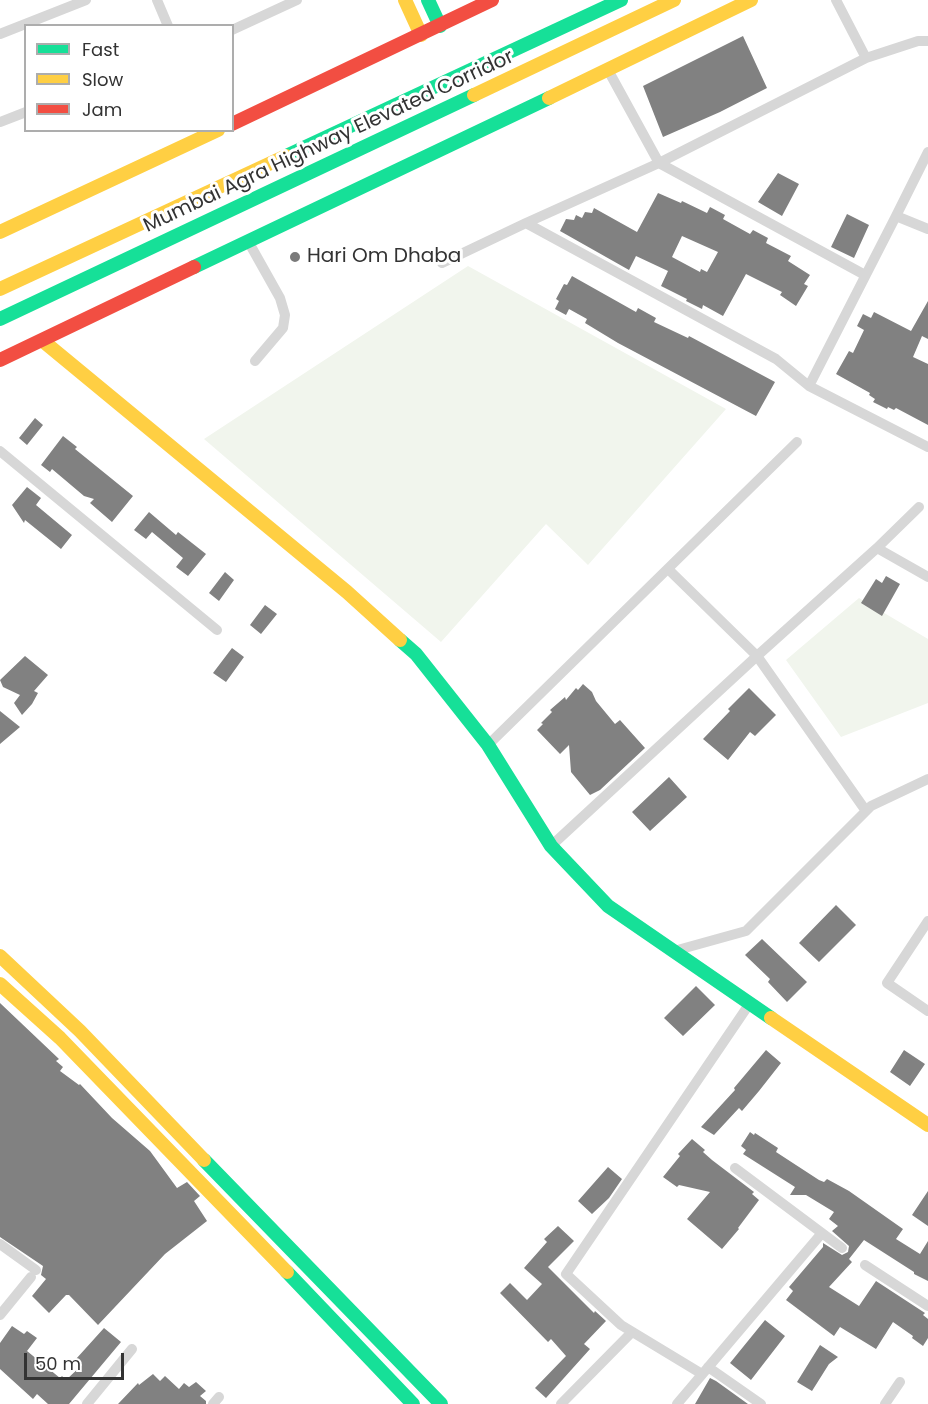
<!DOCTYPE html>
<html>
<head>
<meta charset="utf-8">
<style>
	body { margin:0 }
	#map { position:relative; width:928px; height:1404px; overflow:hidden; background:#fff; font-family:Poppins,sans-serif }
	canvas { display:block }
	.legend { position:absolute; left:24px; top:24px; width:210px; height:108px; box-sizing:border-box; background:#fff; border:2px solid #adadad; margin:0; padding:8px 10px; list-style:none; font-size:18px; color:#333 }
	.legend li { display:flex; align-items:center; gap:12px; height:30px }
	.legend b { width:30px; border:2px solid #adadad }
	.scale { position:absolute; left:24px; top:1353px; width:100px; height:27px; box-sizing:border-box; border:3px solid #333; border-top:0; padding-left:8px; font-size:18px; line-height:21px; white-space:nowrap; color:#333; -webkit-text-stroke:4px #fff; paint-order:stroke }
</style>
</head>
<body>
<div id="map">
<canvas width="928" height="1404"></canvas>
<ul class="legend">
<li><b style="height:8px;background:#16e098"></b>Fast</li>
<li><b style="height:8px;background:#ffcf43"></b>Slow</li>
<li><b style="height:8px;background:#f24e42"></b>Jam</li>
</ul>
<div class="scale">50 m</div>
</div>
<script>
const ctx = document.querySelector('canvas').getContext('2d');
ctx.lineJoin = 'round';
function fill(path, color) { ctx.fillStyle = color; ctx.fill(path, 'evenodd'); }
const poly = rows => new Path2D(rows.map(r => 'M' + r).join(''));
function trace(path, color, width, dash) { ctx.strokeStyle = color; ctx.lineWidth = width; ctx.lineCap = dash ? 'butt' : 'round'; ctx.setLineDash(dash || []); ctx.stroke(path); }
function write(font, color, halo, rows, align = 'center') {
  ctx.font = font + ' Poppins,sans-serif'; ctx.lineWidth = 6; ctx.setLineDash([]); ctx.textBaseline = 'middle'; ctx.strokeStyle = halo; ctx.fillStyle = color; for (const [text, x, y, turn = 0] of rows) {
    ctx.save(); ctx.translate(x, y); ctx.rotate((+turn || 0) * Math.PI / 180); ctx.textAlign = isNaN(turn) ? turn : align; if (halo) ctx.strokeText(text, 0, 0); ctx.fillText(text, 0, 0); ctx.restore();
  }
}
const green = poly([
	[468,266,726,409,588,565,546,524,441,642,204,439],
	[859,598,928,639,928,703,841,737,786,660]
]);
const building = poly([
	[743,36,767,88,720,112,663,137,643,86],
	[778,173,799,184,782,216,758,202],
	[658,193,681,203,682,201,707,213,710,207,725,215,723,219,750,234,753,230,768,238,766,243,791,256,788,261,810,275,804,284,808,286,796,306,780,295,782,292,746,274,723,316,703,305,702,309,686,301,687,299,661,286,668,271,636,256,629,270,560,231,566,219,574,220,576,215,582,218,585,212,592,213,594,208,637,232],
	[682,236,718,252,707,272,701,269,700,272,672,257],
	[847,214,869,225,854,258,831,247],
	[572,276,636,312,638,308,656,318,654,322,688,338,689,336,775,382,756,416,618,343,585,323,587,319,569,309,566,315,555,309,559,301,556,299,564,284,567,285],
	[928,301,928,339,922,336,913,357,928,364,928,425,896,408,894,410,888,407,887,409,873,402,875,399,869,395,870,393,836,374,849,351,853,353,864,330,857,326,863,314,871,318,874,312,911,331],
	[35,418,43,425,27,445,19,438],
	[63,436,77,447,75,449,133,496,112,522,90,503,94,499,84,496,52,469,50,472,41,465],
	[27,487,41,498,36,505,72,535,61,549,25,520,24,523,12,505],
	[149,512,176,535,178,532,206,554,188,576,176,567,183,558,152,532,146,539,134,530],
	[225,572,234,580,219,601,209,593],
	[886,576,900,584,882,616,861,603,876,579,882,583],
	[265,605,277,614,261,634,250,625],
	[232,648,244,657,226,682,213,673],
	[25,656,48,675,34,691,38,693,32,704,22,715,14,703,20,695,3,687,0,680],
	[583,684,592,692,596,701,615,724,620,720,645,748,600,790,590,795,571,772,569,745,560,754,537,730,543,724,541,723,552,712,550,710,565,697,566,700,576,688,578,690],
	[749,688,776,715,755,736,750,732,728,760,703,739,730,711,728,709],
	[0,711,20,727,0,744],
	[669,777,687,797,650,831,632,812],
	[836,905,856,925,819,962,799,943],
	[762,939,807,982,787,1002,768,982,770,979,745,955],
	[696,986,715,1005,683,1036,664,1018],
	[0,1003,59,1059,56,1061,63,1067,60,1071,79,1085,80,1084,112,1118,150,1151,177,1188,187,1182,200,1196,194,1201,207,1221,165,1254,98,1325,69,1295,66,1295,49,1313,32,1296,46,1279,41,1275,43,1266,0,1237],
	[766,1050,781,1063,759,1091,742,1111,739,1108,714,1135,701,1127,735,1090,734,1088],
	[904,1050,925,1064,910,1086,890,1072],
	[750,1132,754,1135,755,1133,778,1148,776,1152,819,1180,824,1182,827,1179,849,1191,903,1229,896,1239,920,1254,928,1241,928,1281,914,1274,914,1272,864,1240,849,1259,852,1262,829,1287,859,1306,876,1281,925,1313,923,1315,928,1319,928,1338,923,1346,912,1338,913,1336,893,1322,876,1349,840,1327,834,1336,786,1300,793,1291,789,1287,823,1247,823,1243,842,1255,848,1252,849,1246,832,1231,838,1226,829,1219,834,1212,806,1195,790,1195,795,1187,743,1154,746,1150,741,1146],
	[692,1139,705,1150,703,1152,712,1160,754,1192,752,1194,759,1200,738,1228,739,1229,722,1249,687,1219,710,1192,679,1185,677,1187,663,1177,680,1156,678,1154],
	[608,1167,622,1179,609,1198,592,1214,578,1201],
	[928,1191,928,1226,912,1215],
	[558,1226,574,1241,548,1267,594,1313,595,1311,606,1321,584,1344,590,1349,546,1398,535,1388,566,1356,551,1339,548,1342,500,1293,510,1283,527,1300,542,1284,524,1268,547,1242,544,1239],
	[765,1320,785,1336,751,1380,730,1363],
	[12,1326,24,1334,27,1331,37,1338,27,1351,60,1378,62,1376,66,1380,82,1365,76,1359,104,1328,121,1342,69,1404,48,1404,37,1394,33,1399,0,1369,0,1343],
	[820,1345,838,1357,829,1364,812,1391,797,1382],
	[153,1374,160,1381,165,1376,179,1389,184,1383,189,1387,196,1382,206,1391,200,1396,206,1401,206,1404,118,1404,138,1383,139,1385],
	[710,1378,716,1381,748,1404,695,1404]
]);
const street = poly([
	[157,0,168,26],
	[836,0,866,58],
	[232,30,297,0],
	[0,34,86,0],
	[608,70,659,163,866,58,918,41,928,41],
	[0,122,26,112],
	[896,216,928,152],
	[928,229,896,216,809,386,928,447],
	[248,241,280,298,285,315,283,328,255,361],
	[442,263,526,223],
	[809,386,776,359,526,223,659,163,865,275],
	[0,451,217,630],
	[877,548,919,507],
	[668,569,757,656,866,811],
	[488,745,797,442],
	[551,846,757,656,877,548,928,577],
	[928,921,887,983,928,1011],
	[674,951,746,931,871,806,928,779],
	[735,1168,842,1248],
	[0,1244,36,1270],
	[865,1265,928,1306],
	[0,1315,31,1277],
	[708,1367,761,1404],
	[702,1374,621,1325,566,1274,750,1003],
	[87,1404,132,1349],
	[213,1404,219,1397],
	[561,1404,632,1332],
	[677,1404,822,1233],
	[885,1404,900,1382]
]);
const fast = poly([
	[428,0,440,26],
	[286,156,621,0],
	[194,267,549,98],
	[0,319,474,95],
	[400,640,416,654,488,745,551,846,608,906,771,1018],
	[204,1160,441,1404],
	[287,1272,413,1404]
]);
const slow = poly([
	[405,0,421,35],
	[474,95,674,0],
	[549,98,751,0],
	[0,232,218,130],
	[0,289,286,156],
	[43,341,347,592,400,640],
	[0,956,80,1031,204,1160],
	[0,984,60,1038,287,1272],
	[771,1018,928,1125]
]);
const jam = poly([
	[232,124,492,0],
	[0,360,194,267]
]);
const markers = [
	[295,257,6,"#7a7a7a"]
];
const streetNames = [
	["Mumbai Agra Highway Elevated Corridor",329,142,-25]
];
const poiNames = [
	["Hari Om Dhaba",307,257]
];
fill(green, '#f1f5ed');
fill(building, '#818181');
trace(street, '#d7d7d7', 10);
trace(fast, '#16e098', 14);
trace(slow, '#ffcf43', 14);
trace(jam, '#f24e42', 14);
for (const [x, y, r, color] of markers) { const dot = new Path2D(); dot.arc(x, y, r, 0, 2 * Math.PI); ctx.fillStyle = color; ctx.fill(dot); trace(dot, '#fff', 2); }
write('20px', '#333', '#fff', streetNames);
write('20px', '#333', '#fff', poiNames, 'left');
</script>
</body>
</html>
